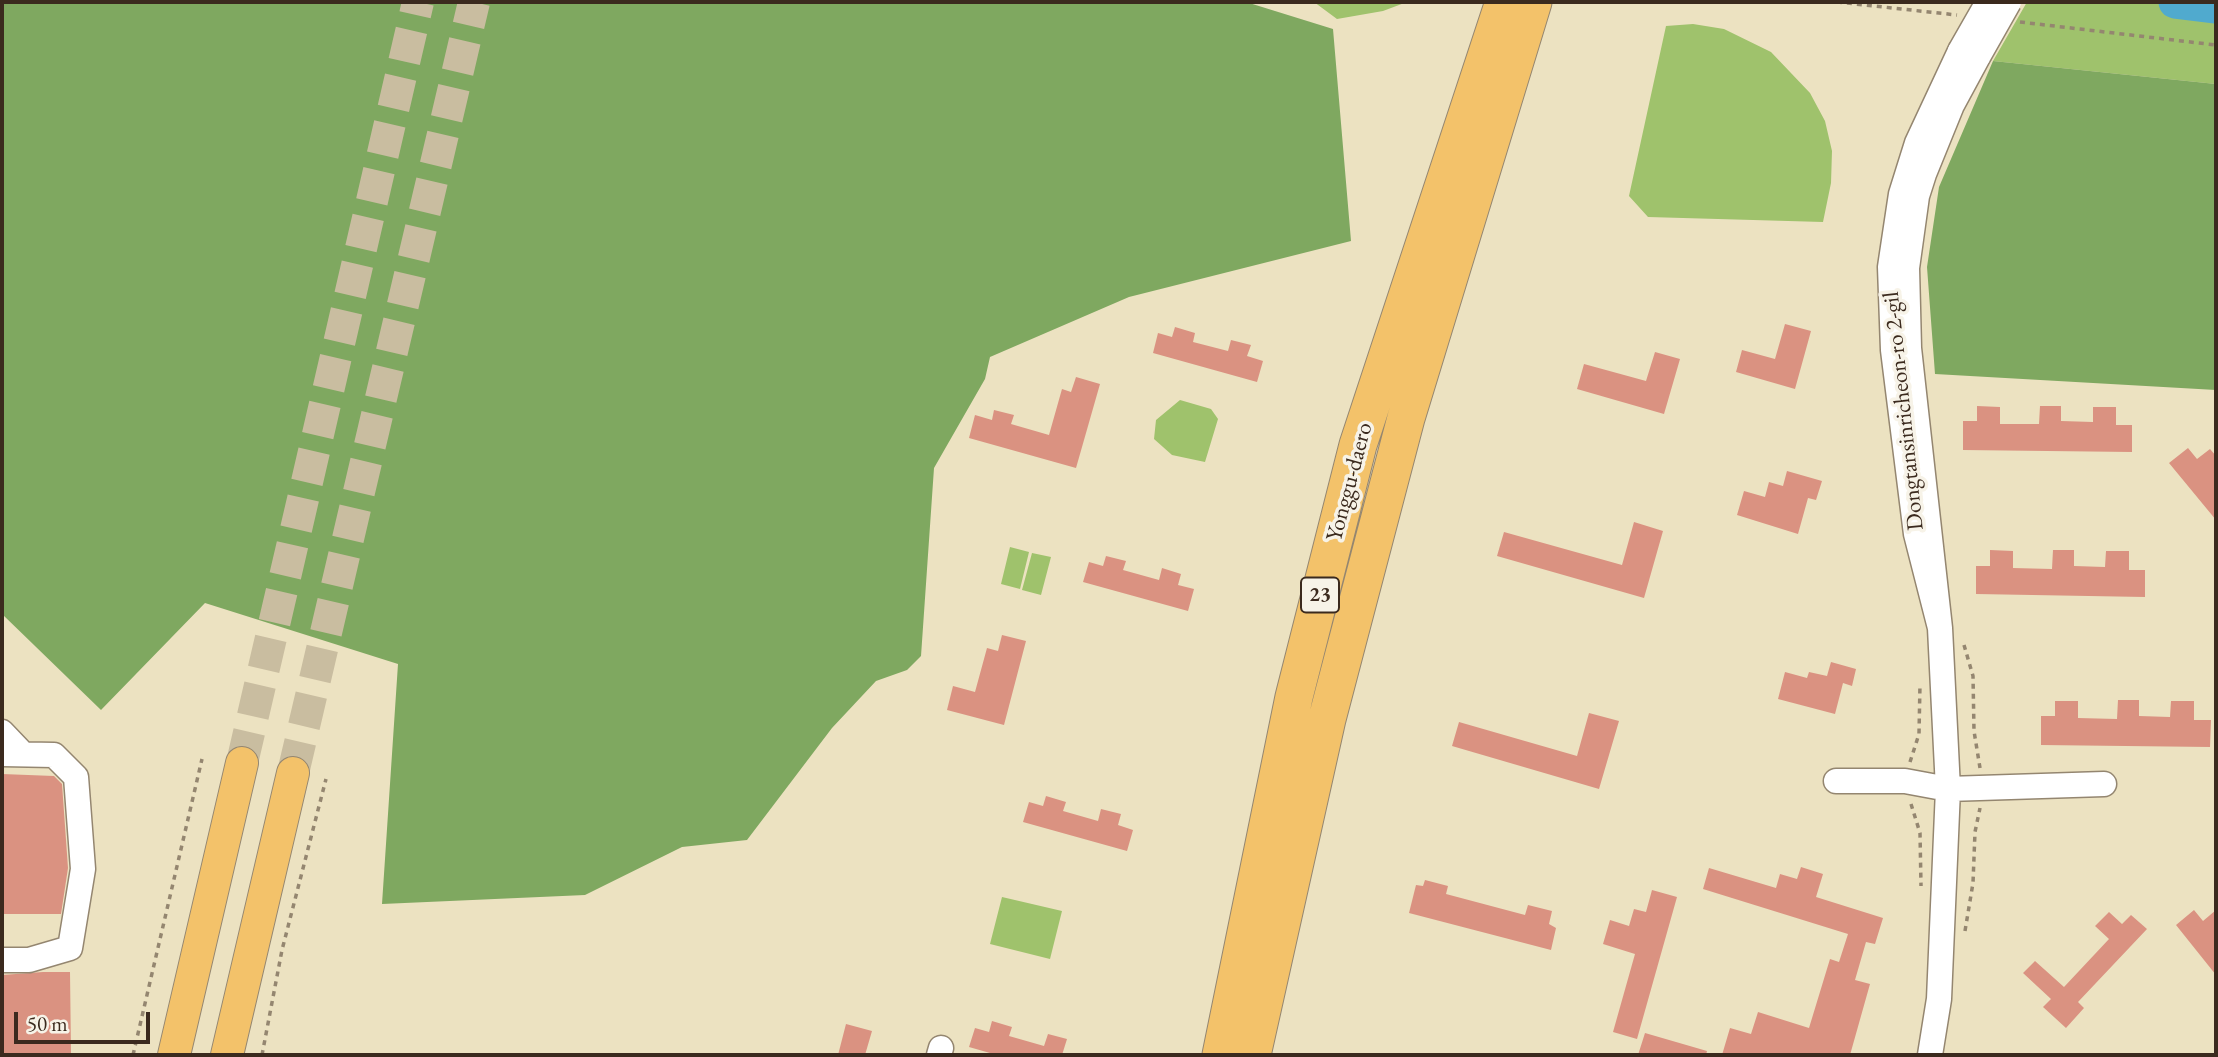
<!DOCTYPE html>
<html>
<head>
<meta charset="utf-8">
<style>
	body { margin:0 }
	#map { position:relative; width:2218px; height:1057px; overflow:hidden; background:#ece2c1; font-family:"EB Garamond",serif }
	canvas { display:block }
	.frame { position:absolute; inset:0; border:4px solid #3b2a1e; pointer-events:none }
	.scale { position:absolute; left:14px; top:1012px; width:136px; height:32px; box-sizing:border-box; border:4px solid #3b2a1e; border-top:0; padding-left:9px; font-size:21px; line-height:24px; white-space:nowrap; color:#3b2a1e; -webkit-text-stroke:5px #f7f3e8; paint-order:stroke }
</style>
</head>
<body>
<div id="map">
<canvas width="2218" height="1057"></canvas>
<div class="frame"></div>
<div class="scale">50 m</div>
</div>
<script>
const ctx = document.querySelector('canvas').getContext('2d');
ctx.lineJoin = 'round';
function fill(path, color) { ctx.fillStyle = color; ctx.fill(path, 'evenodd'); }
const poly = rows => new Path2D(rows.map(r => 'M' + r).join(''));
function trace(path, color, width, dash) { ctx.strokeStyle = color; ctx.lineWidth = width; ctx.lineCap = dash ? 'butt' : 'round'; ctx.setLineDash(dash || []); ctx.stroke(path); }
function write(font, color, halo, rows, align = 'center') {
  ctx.font = font + ' "EB Garamond",serif'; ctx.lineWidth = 7; ctx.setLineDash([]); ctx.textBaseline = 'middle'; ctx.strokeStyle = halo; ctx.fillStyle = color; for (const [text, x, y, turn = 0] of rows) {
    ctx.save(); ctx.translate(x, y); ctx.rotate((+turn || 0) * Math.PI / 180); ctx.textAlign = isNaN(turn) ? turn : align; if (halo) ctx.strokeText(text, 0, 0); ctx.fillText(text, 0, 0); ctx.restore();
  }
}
const green = poly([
	[1314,2,1407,2,1383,11,1337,19],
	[2027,2,2216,2,2216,84,1993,61],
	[1693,24,1724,29,1771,52,1810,93,1825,121,1832,151,1831,183,1823,222,1648,217,1629,196,1666,26],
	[1180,400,1211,409,1218,419,1205,462,1172,455,1154,439,1156,420],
	[1010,547,1029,552,1020,589,1001,584],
	[1032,553,1051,557,1041,595,1022,590],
	[1002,897,1062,911,1050,959,990,944]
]);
const forest = poly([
	[2,2,1246,2,1333,29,1351,241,1129,297,990,357,985,379,934,468,921,656,907,670,876,681,832,728,747,840,682,847,585,895,382,904,398,664,205,603,101,710,2,614],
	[1993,61,2216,84,2216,390,1935,374,1927,267,1939,187]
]);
const river = poly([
	[2175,2,2216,7]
]);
const building = poly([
	[1785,324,1811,331,1795,389,1736,372,1742,350,1775,359],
	[1175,327,1195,333,1193,342,1228,351,1231,340,1251,345,1247,356,1263,361,1257,382,1153,353,1158,333,1172,337],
	[1655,352,1680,359,1664,414,1577,389,1584,364,1646,381],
	[1076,377,1100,384,1076,468,969,438,975,415,992,420,994,410,1014,415,1011,424,1049,435,1062,389,1071,392],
	[1977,406,2000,407,2000,424,2039,424,2040,406,2061,406,2061,421,2093,422,2093,407,2116,407,2116,425,2132,425,2132,452,1963,450,1963,421,1977,421],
	[2188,448,2197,459,2210,449,2216,456,2216,520,2169,463],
	[1787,471,1822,481,1816,500,1808,498,1798,534,1737,515,1744,491,1765,497,1769,482,1783,486],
	[1634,522,1663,531,1644,598,1497,556,1504,532,1622,565],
	[1990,550,2013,551,2013,568,2052,569,2053,550,2074,550,2074,566,2105,567,2106,551,2129,551,2129,570,2145,570,2145,597,1976,594,1976,566,1990,566],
	[1106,556,1126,561,1123,570,1159,580,1162,568,1181,574,1178,585,1194,589,1188,611,1083,582,1089,562,1103,566],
	[1002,635,1026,641,1004,725,947,710,953,686,975,692,987,648,998,651],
	[1831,662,1856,669,1852,686,1843,683,1835,714,1778,699,1785,672,1807,678,1809,672,1827,676],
	[2118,700,2139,700,2139,716,2170,717,2171,701,2194,701,2194,720,2211,720,2210,747,2041,745,2041,716,2055,716,2055,701,2078,701,2078,718,2117,719],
	[1589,713,1619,721,1599,789,1452,746,1459,722,1577,756],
	[2,774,54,776,62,784,68,868,61,914,2,914],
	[1046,796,1066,802,1063,811,1098,821,1101,809,1121,814,1118,825,1133,830,1127,851,1023,822,1029,802,1043,806],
	[1801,867,1823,874,1816,897,1883,918,1875,944,1866,942,1855,980,1870,984,1850,1055,1722,1055,1730,1028,1751,1034,1758,1012,1809,1028,1830,959,1839,962,1848,934,1703,889,1709,868,1776,888,1780,874,1797,879],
	[1425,880,1448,886,1446,894,1525,915,1528,905,1552,911,1549,924,1556,928,1551,950,1409,913,1416,885,1423,886],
	[1652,890,1677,897,1637,1039,1613,1032,1635,954,1603,944,1610,920,1629,926,1634,909,1646,912],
	[2194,910,2203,921,2216,910,2216,975,2176,925],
	[2109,912,2122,924,2131,915,2147,929,2078,1002,2084,1008,2066,1028,2043,1007,2051,999,2023,973,2035,961,2064,987,2109,939,2095,926],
	[43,972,70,972,71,1055,2,1055,2,975],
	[992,1021,1012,1027,1009,1036,1044,1046,1048,1034,1067,1039,1062,1055,997,1055,969,1047,975,1028,989,1032],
	[846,1024,872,1031,865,1055,838,1055],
	[1645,1033,1707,1051,1706,1055,1638,1055]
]);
const majorTunnel = poly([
	[242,763,418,2],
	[293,773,474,2]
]);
const path = poly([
	[1837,2,1957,15],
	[2020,22,2216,45],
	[1964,645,1973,676,1974,731,1980,768],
	[1910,762,1919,734,1920,684],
	[1911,804,1920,833,1921,886],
	[1965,931,1973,883,1975,832,1980,808],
	[133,1055,202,759],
	[262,1055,282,950,326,779]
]);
const minor = poly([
	[1960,51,1917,143,1901,194,1890,267,1893,350,1916,534,1940,628,1909,348,1907,268,1917,196,1924,174,1952,105,1979,55],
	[2,732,23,754],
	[2,754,54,755,76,777,83,869,70,948,29,960,2,960],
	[1836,781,1905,781,1948,789,2104,784],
	[939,1055,941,1048],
	[1930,1055,1939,999,1948,789,1940,628]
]);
const major = poly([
	[174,1055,242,763],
	[227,1055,293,773]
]);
const highway = poly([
	[1221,1055,1294,697,1358,445,1504,2],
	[1252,1055,1327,719,1406,418,1533,2]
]);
const minorBridge = poly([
	[1960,51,1988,2],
	[1979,55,2009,2]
]);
const shields = [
	[1320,595,38]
];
const shieldNames = [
	["23",1320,595]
];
const streetNames = [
	["Dongtansinricheon-ro 2-gil",1904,411,-96],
	["Yonggu-daero",1350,482,-75]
];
fill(green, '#9fc26c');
fill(forest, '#7fa860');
trace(river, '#50aace', 33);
fill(building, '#da9281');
trace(majorTunnel, '#c9bda0', 32, [32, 16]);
trace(minor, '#948670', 27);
trace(major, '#948670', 34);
trace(highway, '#948670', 39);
trace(path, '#948670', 3.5, [5, 5]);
trace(minor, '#fff', 24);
trace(major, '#f3c26a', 32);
trace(highway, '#f3c26a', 37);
trace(minorBridge, '#948670', 27, []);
trace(minorBridge, '#fff', 24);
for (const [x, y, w] of shields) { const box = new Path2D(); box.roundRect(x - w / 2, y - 17.5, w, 35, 5); ctx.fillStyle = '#f7f3e8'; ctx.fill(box); trace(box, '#3b2a1e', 2); }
write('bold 21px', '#3b2a1e', null, shieldNames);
write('23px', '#3b2a1e', '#f7f3e8', streetNames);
</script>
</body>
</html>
